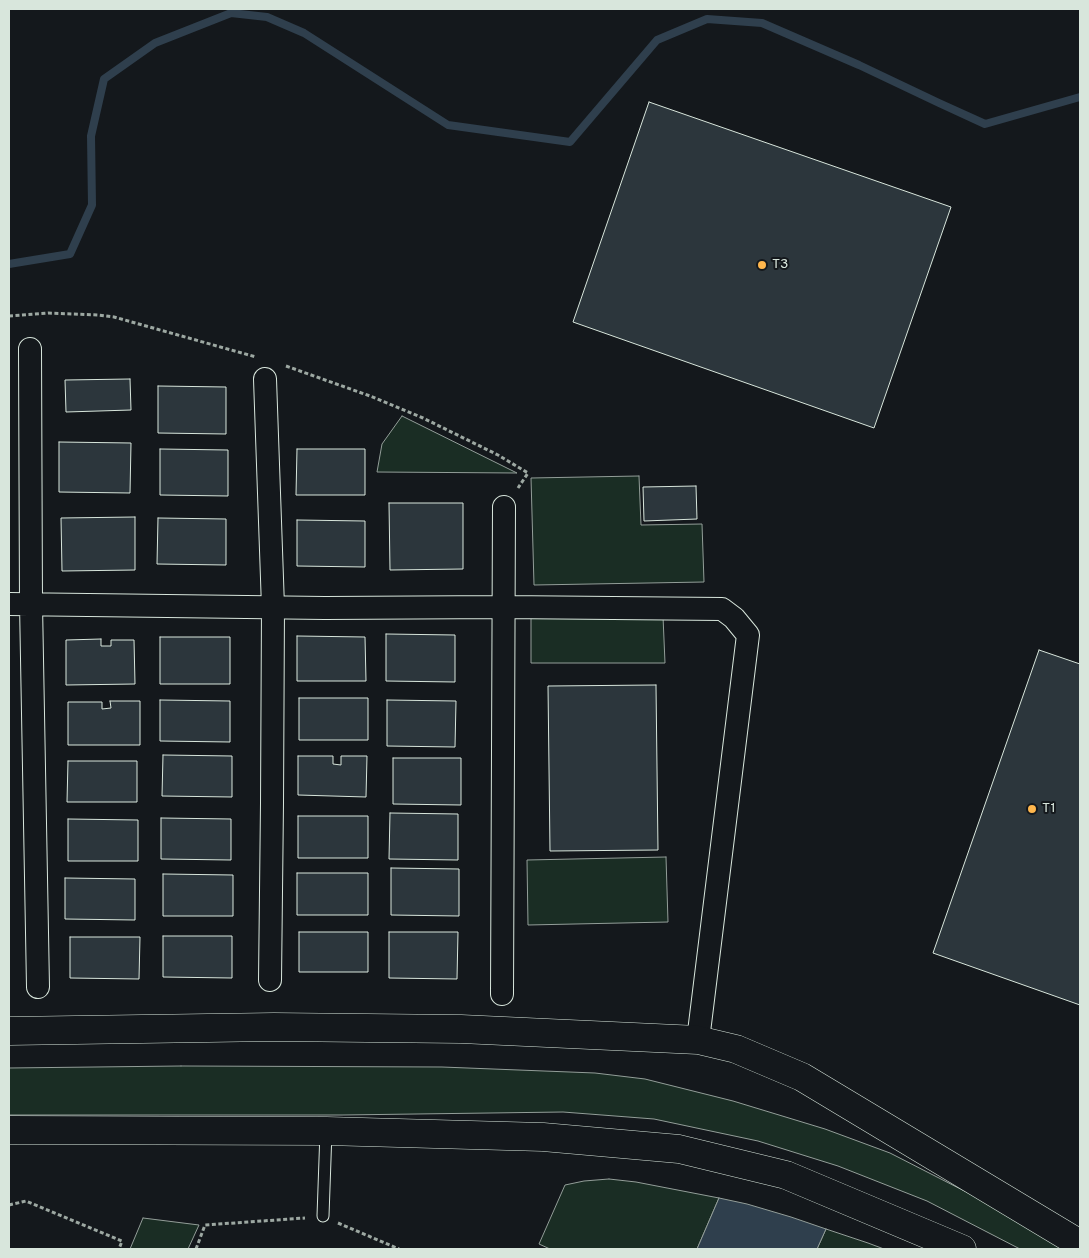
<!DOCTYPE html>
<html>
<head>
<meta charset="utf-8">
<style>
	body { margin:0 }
	#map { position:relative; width:1089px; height:1258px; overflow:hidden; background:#14181c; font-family:Overpass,sans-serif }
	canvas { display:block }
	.frame { position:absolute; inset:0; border:10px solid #d8e6dc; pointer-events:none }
</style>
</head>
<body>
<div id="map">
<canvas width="1089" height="1258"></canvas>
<div class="frame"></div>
</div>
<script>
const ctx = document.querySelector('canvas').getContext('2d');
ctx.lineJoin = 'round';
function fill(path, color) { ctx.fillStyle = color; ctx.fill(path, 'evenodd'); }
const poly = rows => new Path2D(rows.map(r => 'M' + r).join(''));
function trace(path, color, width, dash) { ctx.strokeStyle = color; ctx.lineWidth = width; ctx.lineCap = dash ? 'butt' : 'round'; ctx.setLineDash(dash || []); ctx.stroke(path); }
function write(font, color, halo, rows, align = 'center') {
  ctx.font = font + ' Overpass,sans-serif'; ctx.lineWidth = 4; ctx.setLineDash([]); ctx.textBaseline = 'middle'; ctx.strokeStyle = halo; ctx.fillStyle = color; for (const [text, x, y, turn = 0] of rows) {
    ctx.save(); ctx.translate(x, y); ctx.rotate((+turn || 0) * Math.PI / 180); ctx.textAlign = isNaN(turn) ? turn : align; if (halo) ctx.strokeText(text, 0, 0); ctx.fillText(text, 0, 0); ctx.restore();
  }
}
const green = poly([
	[402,416,517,473,377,472,382,444,402,416],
	[639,476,641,525,702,524,704,582,534,585,531,478,639,476],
	[663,616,665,663,531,663,531,617,663,616],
	[666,857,668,922,528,925,527,860,666,857],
	[181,1066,442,1067,595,1073,645,1079,733,1101,825,1129,890,1153,980,1199,1070,1249,1020,1249,927,1201,838,1166,758,1141,654,1119,563,1112,342,1115,9,1115,9,1068,181,1066],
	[609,1179,636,1182,719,1198,697,1249,550,1249,539,1244,565,1185,584,1181,609,1179],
	[143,1218,199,1225,188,1249,130,1249,143,1218],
	[826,1229,868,1243,884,1249,817,1249,826,1229]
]);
const water = poly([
	[719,1198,747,1204,791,1217,826,1229,817,1249,697,1249,719,1198]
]);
const stream = poly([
	[9,264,70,254,92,205,91,136,104,79,155,43,231,13,267,17,304,33,448,125,570,142,657,40,707,19,762,23,859,65,939,103,985,124,1080,97]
]);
const building = poly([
	[649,102,951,207,874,428,573,322,649,102],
	[130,379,131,410,66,412,65,380,130,379],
	[158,386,226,387,226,434,158,433,158,386],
	[59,442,131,443,130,493,59,492,59,442],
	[160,449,228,450,228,496,160,495,160,449],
	[297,449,365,449,365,495,296,495,297,449],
	[696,486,697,519,644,521,643,487,696,486],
	[389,503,463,503,463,569,390,570,389,503],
	[135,517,135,570,62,571,61,518,135,517],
	[158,518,226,519,226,565,157,564,158,518],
	[297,520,365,521,365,567,297,566,297,520],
	[386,634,455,635,455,682,386,681,386,634],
	[297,636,365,637,366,681,297,681,297,636],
	[160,637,230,637,230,684,160,684,160,637],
	[101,639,101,646,111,646,111,640,134,640,135,684,66,685,66,640,101,639],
	[1039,650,1080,664,1080,1005,933,953,1039,650],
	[656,685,658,850,550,851,548,686,656,685],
	[299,698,368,698,368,740,299,740,299,698],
	[160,700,230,701,230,742,160,741,160,700],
	[387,700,456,701,455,747,387,746,387,700],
	[110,701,140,701,140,745,68,745,68,702,102,702,102,709,111,708,110,701],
	[163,755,232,756,232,797,162,796,163,755],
	[298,756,333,756,333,764,341,765,341,756,367,756,366,797,298,795,298,756],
	[393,758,461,758,461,805,393,804,393,758],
	[68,761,137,761,137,802,67,802,68,761],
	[390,813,458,814,458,860,389,859,390,813],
	[298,816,368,816,368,858,298,858,298,816],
	[161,818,231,819,231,860,161,859,161,818],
	[68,819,138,820,138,861,68,861,68,819],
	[391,868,459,869,459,916,391,915,391,868],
	[297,873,368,873,368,915,297,915,297,873],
	[163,874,233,875,233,916,163,916,163,874],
	[65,878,135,879,135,920,65,919,65,878],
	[299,932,368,932,368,972,299,972,299,932],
	[389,932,458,932,457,979,389,978,389,932],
	[163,936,232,936,232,978,163,977,163,936],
	[70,937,140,937,139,979,70,978,70,937]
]);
const path = poly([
	[9,316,48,313,98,315,114,317,256,357],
	[286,366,370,396,423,418,498,455,528,473,518,488],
	[9,1205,26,1201,122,1241,119,1249],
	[338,1223,399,1249],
	[196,1249,205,1225,305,1218]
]);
const service = poly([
	[323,1216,326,1131]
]);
const minor = poly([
	[30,349,31,604,38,987],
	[265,379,273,607,272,803,270,980],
	[9,604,325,608,504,607,722,609,734,618,748,635,698,1040],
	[502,994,504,507]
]);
const secondary = poly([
	[9,1031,274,1027,461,1029,698,1040,736,1049,802,1077,1080,1244],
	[9,1130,326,1131,543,1137,679,1149,786,1175,962,1249]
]);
const markers = [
	[762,265,5,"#ffb74d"],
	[1032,809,5,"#ffb74d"]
];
const poiNames = [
	["T3",772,265],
	["T1",1042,809]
];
fill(green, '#1a2d24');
trace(green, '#939e99', 1);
fill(water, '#2f3f4d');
trace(water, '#939e99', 1);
trace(stream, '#2f3f4d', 8);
fill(building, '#2c363c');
trace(building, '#d8e6dc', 1);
trace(service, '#d8e6dc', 13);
trace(minor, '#d8e6dc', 24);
trace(secondary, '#d8e6dc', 29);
trace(path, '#9da8a2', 3, [4, 2.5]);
trace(service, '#14181c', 11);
trace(minor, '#14181c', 22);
trace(secondary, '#14181c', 28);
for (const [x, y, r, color] of markers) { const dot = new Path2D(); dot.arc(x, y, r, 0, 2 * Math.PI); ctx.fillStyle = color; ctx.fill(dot); trace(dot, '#14181c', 2); }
write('14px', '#d8e6dc', '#14181c', poiNames, 'left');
</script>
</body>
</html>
